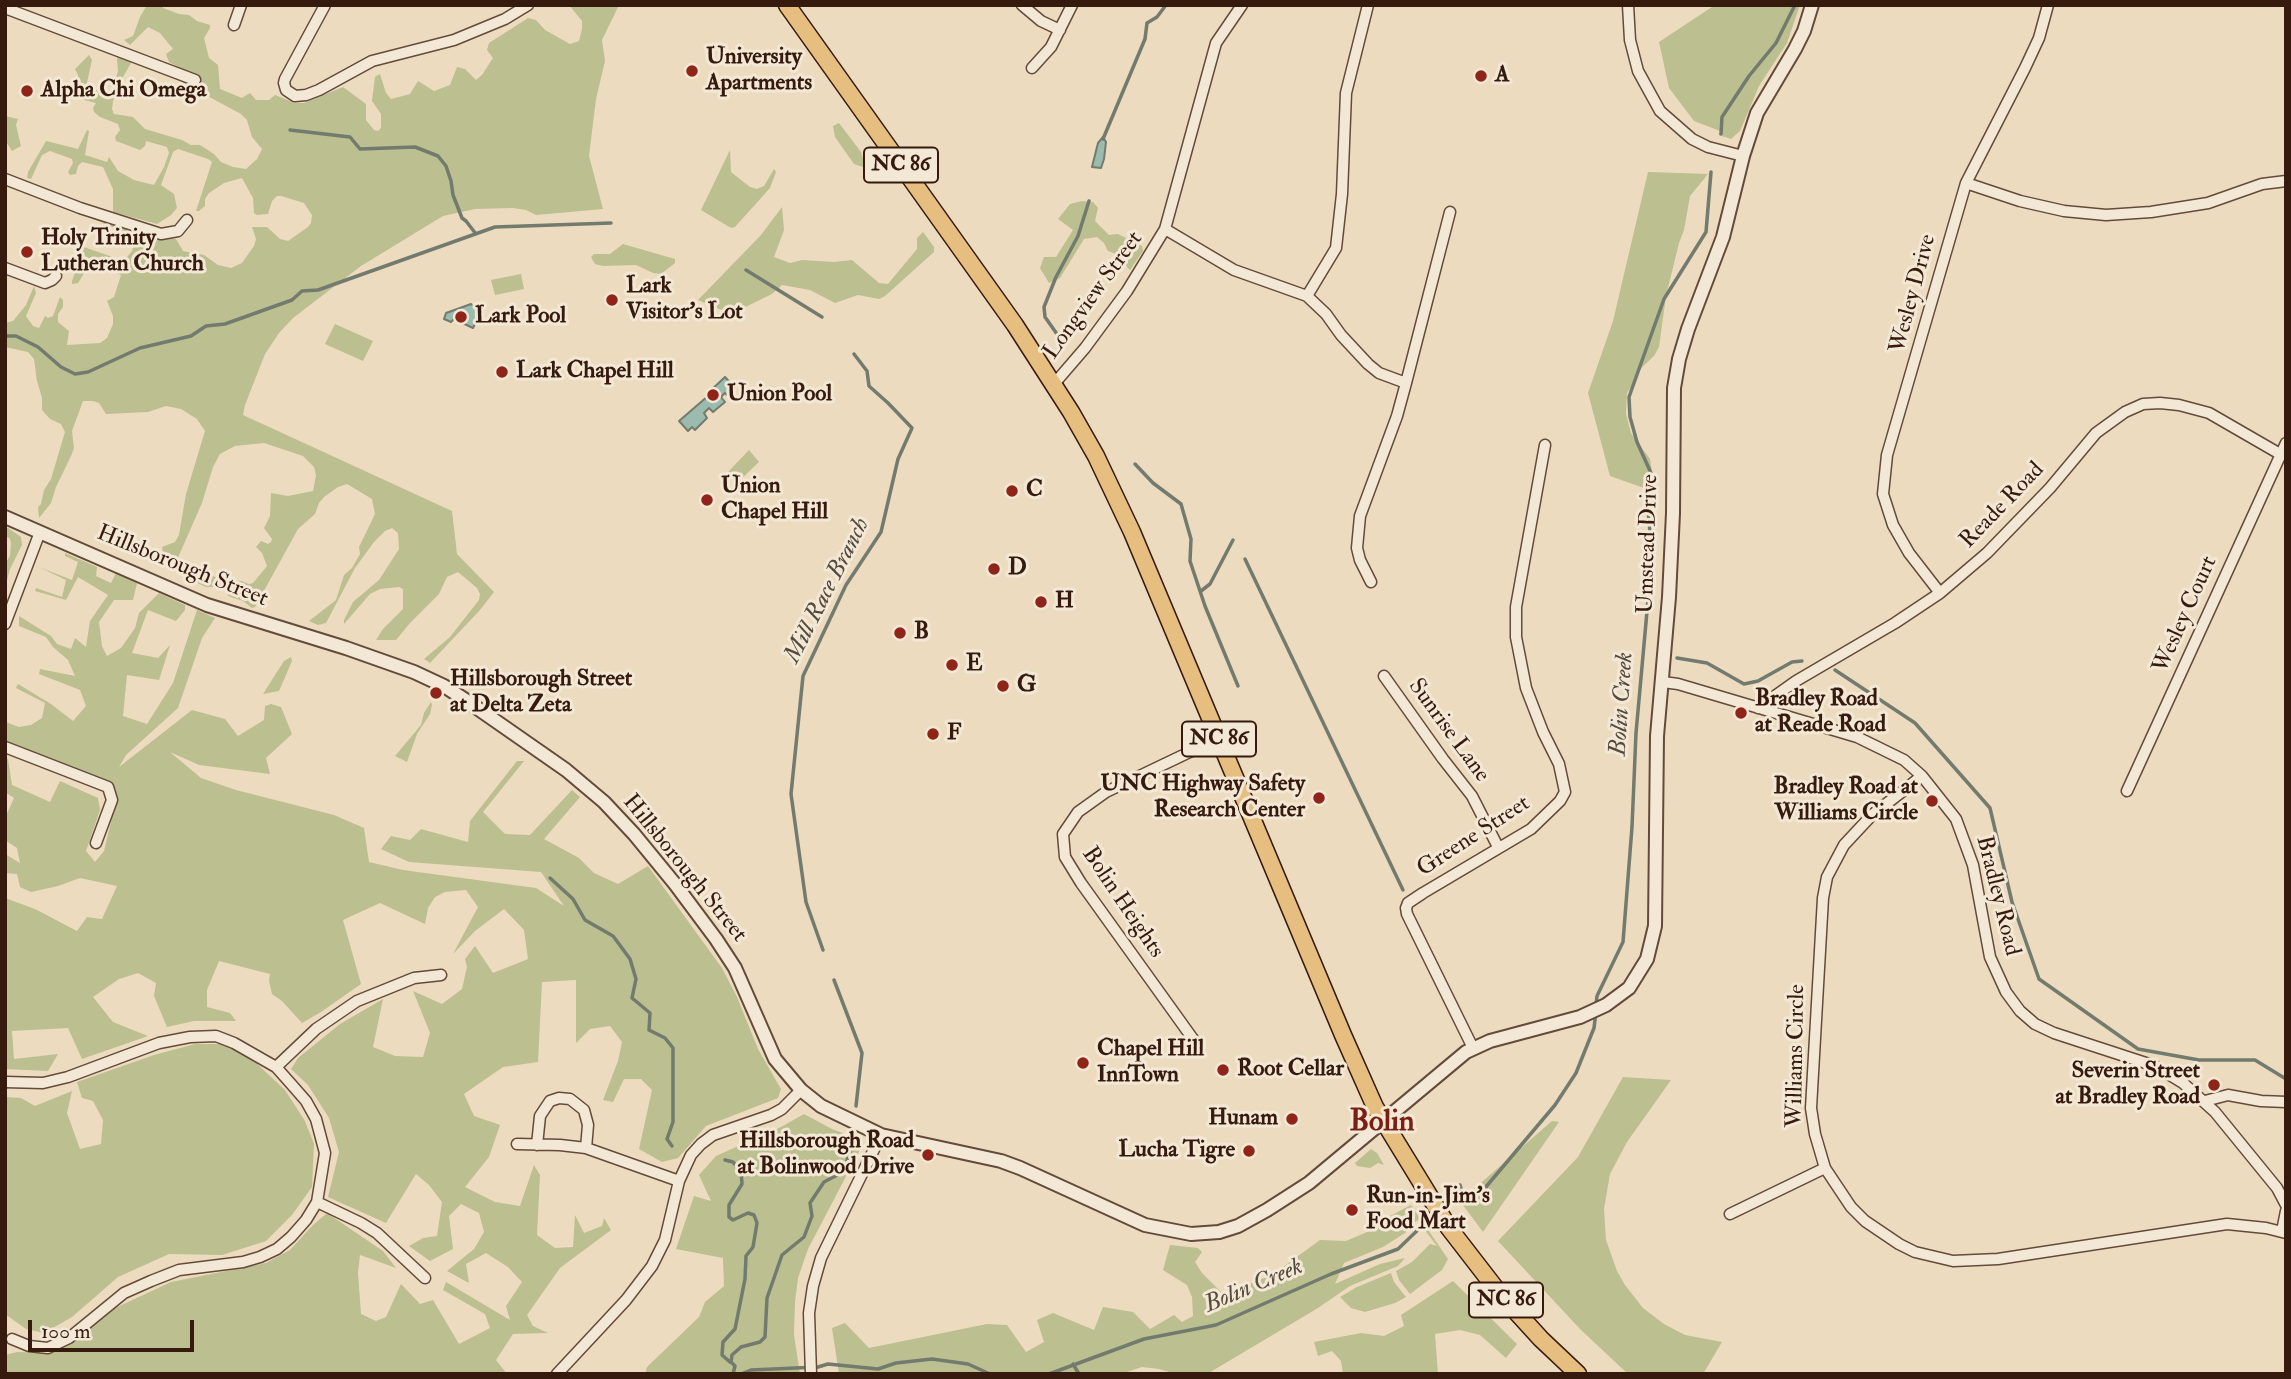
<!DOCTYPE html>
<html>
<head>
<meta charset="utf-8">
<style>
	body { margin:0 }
	#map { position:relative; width:2291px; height:1379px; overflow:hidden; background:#eddbbf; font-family:"IM FELL Double Pica",serif }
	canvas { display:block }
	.frame { position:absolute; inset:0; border:7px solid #361a0d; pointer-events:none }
	.scale { position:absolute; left:28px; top:1320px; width:166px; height:32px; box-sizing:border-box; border:4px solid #361a0d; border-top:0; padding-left:9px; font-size:21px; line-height:24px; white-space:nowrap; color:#361a0d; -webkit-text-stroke:5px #f3e8d5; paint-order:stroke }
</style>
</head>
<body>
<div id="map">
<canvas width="2291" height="1379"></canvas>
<div class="frame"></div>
<div class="scale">100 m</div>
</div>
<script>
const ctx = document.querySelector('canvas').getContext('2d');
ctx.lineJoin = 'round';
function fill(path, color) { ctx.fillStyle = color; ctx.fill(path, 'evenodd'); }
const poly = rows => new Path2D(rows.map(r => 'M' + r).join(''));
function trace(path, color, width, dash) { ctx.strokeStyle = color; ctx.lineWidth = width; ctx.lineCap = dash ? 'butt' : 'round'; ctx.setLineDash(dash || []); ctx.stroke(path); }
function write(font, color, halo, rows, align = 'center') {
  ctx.font = font + ' "IM FELL Double Pica",serif'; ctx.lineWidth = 6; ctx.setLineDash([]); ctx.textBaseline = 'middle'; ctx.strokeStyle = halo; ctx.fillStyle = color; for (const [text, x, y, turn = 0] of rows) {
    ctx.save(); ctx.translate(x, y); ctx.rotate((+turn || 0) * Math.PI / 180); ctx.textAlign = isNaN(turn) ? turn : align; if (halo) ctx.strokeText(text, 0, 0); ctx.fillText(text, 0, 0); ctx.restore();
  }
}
const green = poly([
	[147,5,162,5,163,8,179,14,189,15,197,21,210,25,210,28,204,38,209,58,218,65,220,89,242,98,250,93,256,100,269,100,275,95,295,103,304,103,343,87,366,104,366,120,374,130,378,131,381,128,381,114,372,101,375,77,380,74,386,93,391,99,410,94,418,81,434,91,450,85,457,67,465,69,476,80,482,75,493,58,487,50,489,43,528,18,536,20,545,30,570,44,579,41,582,29,582,21,569,5,619,5,602,40,605,61,596,99,589,156,603,209,536,215,526,210,513,208,475,209,443,216,361,266,293,318,279,333,265,354,245,405,243,415,452,511,457,554,494,592,480,610,430,663,424,659,450,637,479,600,480,594,477,588,458,572,447,577,439,594,410,623,396,640,376,640,383,629,403,609,403,589,399,587,380,589,370,594,344,624,344,620,353,602,379,580,399,549,398,533,392,528,385,531,374,542,355,568,326,623,318,625,309,621,336,600,344,575,352,568,360,554,359,547,375,514,372,499,347,484,338,487,324,497,319,503,315,514,298,529,255,607,252,608,243,601,228,596,227,588,229,585,241,581,249,584,253,583,267,566,262,553,256,547,261,541,268,544,271,542,272,539,264,528,270,516,271,493,288,496,313,491,316,475,314,467,303,456,264,443,235,446,220,454,213,467,202,503,176,562,164,557,162,547,175,542,179,535,186,494,205,431,197,419,181,409,166,406,148,412,106,414,99,403,93,401,83,401,72,431,74,448,71,456,56,487,51,503,39,518,38,507,41,504,44,490,51,479,65,432,61,424,50,419,42,410,42,398,37,381,34,359,28,352,5,347,5,323,13,321,26,305,34,286,36,293,26,316,33,326,39,328,45,316,48,318,53,316,60,297,63,300,63,307,58,314,58,322,69,331,67,345,100,343,107,338,113,324,113,316,107,301,114,297,121,275,90,261,87,263,83,275,78,283,72,284,72,281,84,247,124,261,132,251,134,243,132,235,88,217,88,214,152,236,176,239,183,251,204,255,218,265,231,268,242,263,254,246,256,239,252,227,267,227,280,239,288,241,308,227,311,223,312,215,304,203,281,196,277,196,272,201,268,214,257,215,254,213,253,198,242,178,224,183,209,193,205,199,205,206,199,211,196,211,212,162,208,159,178,149,173,152,161,185,174,194,177,208,171,215,157,224,113,212,113,189,103,167,82,162,78,166,76,174,70,175,68,172,73,163,72,159,50,151,42,155,31,179,27,178,28,172,46,141,78,149,87,130,89,131,85,155,107,162,109,157,118,171,134,180,154,185,164,167,169,153,167,147,146,141,145,146,140,150,116,141,115,137,120,130,118,124,100,117,94,112,93,108,96,103,84,100,73,92,78,80,78,75,75,69,89,55,92,60,86,87,105,93,113,89,118,71,117,59,119,55,132,61,123,77,113,101,112,109,114,114,133,117,145,129,182,140,191,145,200,145,214,154,221,162,233,167,246,169,257,159,262,149,252,137,247,120,241,114,202,93,183,87,182,79,201,84,201,79,195,73,186,71,169,62,166,54,173,49,160,33,148,27,130,45,124,40,133,36,140,17],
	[1715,5,1800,5,1787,43,1759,86,1740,131,1731,139,1719,135,1720,131,1694,121,1669,88,1659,42],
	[5,116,18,119,16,125,21,146,12,151,5,140],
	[839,123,861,152,866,168,854,164,835,137,833,126],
	[730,150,731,172,750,187,757,189,764,186,774,169,776,172,770,188,735,227,731,228,701,210],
	[1648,172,1708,174,1690,196,1684,230,1679,243,1666,296,1659,347,1654,356,1637,372,1634,382,1627,393,1626,414,1631,433,1650,459,1655,492,1610,476,1588,393,1613,321],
	[1082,201,1093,202,1098,208,1095,221,1109,235,1118,234,1142,246,1143,251,1130,270,1127,267,1121,256,1108,251,1104,243,1097,237,1084,239,1060,278,1049,283,1040,268,1044,257,1056,257,1073,230,1058,219,1070,204],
	[782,207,784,230,774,257,790,263,802,260,834,262,852,260,879,283,888,284,917,249,917,238,923,232,934,247,934,252,885,296,879,299,858,295,835,303,810,290,782,285,772,294,731,314,698,300,761,235],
	[623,244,675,259,675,263,661,274,653,273,636,265,603,266,595,264,591,257,594,254,610,254],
	[521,274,524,289,495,295,491,280],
	[335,324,373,341,363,361,325,344],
	[749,450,759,462,737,483,727,473],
	[8,528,21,537,22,545,10,569,5,587,5,564,10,556,11,543,10,539,5,535,5,529],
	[65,553,97,567,96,576,111,583,116,573,137,583,133,600,114,600,99,622,102,646,107,656,121,648,135,628,139,613,159,593,185,605,185,610,176,621,148,610,132,653,158,658,170,645,159,680,127,675,123,716,147,724,173,683,197,610,215,618,202,638,178,708,126,755,119,767,192,710,225,719,238,736,264,720,265,706,271,704,281,707,292,734,266,758,270,774,199,765,170,752,201,778,236,790,334,815,364,828,369,862,403,870,536,888,564,906,541,872,409,862,381,849,391,836,410,840,421,829,468,842,470,821,517,761,524,761,483,812,505,834,530,835,572,790,580,797,544,839,579,858,594,873,618,884,648,866,722,968,737,997,758,1049,781,1089,778,1098,706,1126,678,1158,662,1162,639,1149,652,1090,641,1079,624,1079,613,1102,603,1100,618,1061,622,1042,610,1026,590,1029,576,1043,576,980,542,982,538,1062,503,1067,464,1094,474,1116,500,1125,489,1157,465,1187,495,1202,520,1206,534,1165,540,1175,537,1235,555,1248,573,1247,575,1215,584,1233,602,1226,604,1218,611,1230,560,1268,527,1315,533,1326,548,1333,513,1334,496,1360,507,1374,5,1374,5,1355,17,1352,49,1353,72,1343,113,1309,171,1282,266,1263,290,1250,313,1225,327,1213,383,1251,396,1268,360,1255,358,1273,361,1314,376,1321,386,1317,401,1284,420,1304,433,1300,459,1344,490,1328,485,1314,443,1290,446,1282,510,1320,506,1306,522,1282,508,1267,486,1253,466,1264,469,1283,447,1271,474,1249,484,1232,479,1213,461,1204,449,1216,453,1249,430,1261,409,1246,423,1238,437,1236,442,1202,429,1185,416,1174,386,1223,328,1197,339,1152,329,1118,308,1085,291,1069,298,1058,340,1024,383,999,373,1047,395,1056,423,1057,430,1033,413,991,442,1004,462,989,467,967,465,959,475,946,493,973,528,959,524,930,504,909,475,931,453,954,478,907,466,890,445,892,435,897,428,908,425,924,380,903,343,920,361,984,321,1012,302,1023,282,1001,272,994,269,981,270,974,219,961,207,990,207,1007,230,1013,236,1021,194,1021,167,1027,154,996,156,983,138,973,119,979,93,997,113,1022,148,1036,82,1059,68,1028,12,1031,14,1059,58,1054,48,1071,5,1069,5,898,35,909,77,931,87,917,102,919,117,886,80,878,58,886,31,892,20,887,17,874,5,873,5,854,20,863,17,848,5,840,5,818,14,798,5,792,5,758,8,759,12,785,50,802,60,781,98,798,100,810,86,851,95,862,104,851,116,800,81,772,5,742,5,720,8,723,19,727,31,725,42,718,45,703,16,688,18,684,51,704,73,721,86,706,80,690,39,674,40,669,75,676,68,660,53,647,46,637,19,626,19,616,51,636,57,644,71,649,75,638,86,647,90,621,108,595,78,577,66,600,35,591,36,588,62,597,66,580,39,567,72,580,78,562,65,556],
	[205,573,218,578,223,585,219,587,206,587,195,582,197,578],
	[291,657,292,661,279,691,263,694,284,661],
	[431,702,432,705,430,714,417,734,407,762,395,756,421,725,424,713],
	[195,1044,225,1044,254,1061,285,1090,305,1121,314,1144,312,1187,292,1215,266,1241,222,1255,169,1254,118,1277,72,1317,44,1333,26,1329,5,1314,5,1097,21,1098,35,1106,72,1091,67,1113,80,1149,101,1144,103,1120,93,1101,82,1098,77,1082,154,1055],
	[1623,1077,1671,1080,1627,1142,1610,1174,1604,1209,1606,1240,1617,1271,1625,1285,1643,1308,1664,1324,1685,1335,1722,1342,1703,1374,1628,1374,1581,1330,1498,1241,1578,1157],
	[804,1114,832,1129,861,1140,863,1144,808,1249,798,1278,795,1302,794,1335,800,1374,645,1374,647,1367,699,1317,705,1302,724,1286,723,1258,676,1249,694,1196,711,1201,699,1175,716,1156,781,1127],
	[1552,1121,1559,1122,1483,1232,1460,1201],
	[1371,1149,1377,1153,1384,1165,1378,1163,1370,1168,1357,1166,1355,1163],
	[1411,1205,1448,1259,1442,1270,1410,1294,1399,1280,1396,1271,1412,1262,1430,1244,1437,1246,1417,1220,1405,1233,1383,1247,1344,1263,1335,1284,1380,1264,1405,1258,1398,1266,1350,1286,1318,1308,1207,1374,1176,1374,1159,1369,1142,1367,1121,1374,839,1374,832,1328,845,1323,869,1348,987,1324,1007,1325,1026,1352,1044,1342,1037,1320,1053,1313,1094,1330,1103,1307,1133,1312,1150,1329,1174,1315,1182,1322,1193,1316,1192,1297,1187,1285,1163,1270,1170,1245,1198,1248,1202,1252,1195,1262,1202,1273,1223,1294,1272,1275,1320,1240,1346,1241,1393,1221,1376,1221,1392,1215],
	[1391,1273,1394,1282,1406,1297,1395,1303,1365,1312,1351,1308,1340,1297,1357,1287],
	[1453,1281,1517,1344,1506,1358,1480,1335,1460,1330,1435,1334,1438,1374,1343,1374,1341,1361,1332,1351,1318,1356,1314,1342,1361,1333,1384,1336,1404,1326,1401,1315]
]);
const water = poly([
	[1103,137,1106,142,1104,159,1101,168,1092,167,1098,143,1103,137],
	[471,304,475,307,481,307,482,309,473,328,454,319,451,322,444,319,446,313,471,304],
	[725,377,735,388,727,395,725,393,721,397,725,402,713,412,709,408,704,413,707,418,695,430,692,427,688,431,679,421,708,396,707,394,725,377]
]);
const stream = poly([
	[290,130,350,137,360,149,415,147,438,156,446,166,451,181,453,195,462,218,466,221,476,234],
	[1721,134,1722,117,1749,76,1776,43,1795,5],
	[1103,139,1145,39,1147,23,1157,17,1166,5],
	[746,270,822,317],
	[5,336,16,336,38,347,61,367,75,374,88,372,140,348,191,336,206,326,225,324,292,300,302,291,318,290,495,227,611,223],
	[1064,344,1045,317,1044,307,1056,277,1078,236,1089,201],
	[1135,464,1153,483,1181,504,1191,539,1190,561,1205,606,1238,686],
	[1245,559,1403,890],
	[1201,591,1210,584,1233,540],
	[1677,658,1707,663,1744,684,1758,681,1792,662,1802,661],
	[1835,670,1915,723,1990,808,2012,902,2039,979,2138,1049,2199,1060,2255,1060,2286,1079],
	[550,878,573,899,585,920,613,936,619,944,630,959,636,979,632,998,650,1013,649,1030,665,1038,673,1048,673,1122,667,1139,672,1146],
	[823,950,806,902,791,794,803,676,846,585,881,532,898,459,912,428,888,403,869,386,867,371,854,354],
	[834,980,862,1053,856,1106],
	[1596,1005,1597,996,1623,942,1632,827,1636,733,1652,556,1648,509,1651,473,1637,442,1630,417,1629,397,1664,299,1706,232,1711,172],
	[725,1160,733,1162,741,1171,742,1184,729,1205,729,1217,733,1220,748,1213,754,1215,757,1223,753,1247,746,1256,745,1279,735,1329,723,1342,722,1355,730,1362],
	[1460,1185,1463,1195],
	[1457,1201,1463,1195,1485,1188,1555,1105,1576,1073,1594,1028,1596,1012],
	[1073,1364,1079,1374],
	[733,1374,735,1366,731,1362,732,1355,741,1347,760,1342,765,1337,767,1298,782,1255,804,1237,812,1216,810,1203,824,1182,841,1173,845,1167,850,1151,849,1142],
	[741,1374,751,1370,818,1367,828,1364,878,1369,896,1363,932,1359,968,1364,990,1374],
	[1049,1374,1144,1339,1216,1325,1331,1274,1398,1249,1422,1226],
	[1095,1374,1100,1374]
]);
const minor = poly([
	[325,5,285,79,284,83,286,90,295,96,306,95,319,90,372,61,454,40,505,19,528,5],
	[1022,5,1041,21,1060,30],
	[1628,5,1630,40,1638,71,1660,111,1692,139,1708,147,1743,156],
	[5,8,195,80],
	[234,25,241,5],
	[1032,68,1051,47,1072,5],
	[5,179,80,208,161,234,178,231,187,220],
	[1966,183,2020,201,2064,211,2106,215,2151,212,2208,203,2262,184,2286,181],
	[1165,229,1234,270,1307,296,1336,248,1342,194,1346,93,1368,5],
	[5,268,45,283,52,280,56,276],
	[1307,296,1326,314,1341,335,1368,364,1379,373,1406,383],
	[1054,384,1085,348,1127,291,1165,229,1216,43,1242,5],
	[1371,582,1360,560,1357,548,1360,516,1397,416,1406,383,1450,212],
	[1940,593,1909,553,1893,525,1883,494,1887,455,1966,183,2025,68,2039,38,2048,5],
	[5,624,40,532],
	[1384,676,1443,759,1472,796,1498,847],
	[1663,682,1678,684,1857,737,1904,760,1922,776,1956,819,1973,865,1990,957,2006,992,2020,1011,2035,1024,2054,1033,2155,1066,2183,1083,2215,1112,2277,1188,2286,1205],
	[1758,708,1796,681,1895,623,1940,593,1987,553,2050,488,2096,433,2125,412,2143,404,2160,403,2179,405,2209,413,2280,454],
	[5,747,108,787,112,800,96,843],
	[1922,776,1872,815,1844,845,1827,877,1823,898,1811,1108,1815,1134,1825,1168,1851,1207,1865,1221,1899,1244,1915,1252,1953,1261,1998,1259,2227,1224,2266,1228,2286,1233],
	[2127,791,2286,443],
	[1193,1039,1081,883,1065,857,1063,834,1078,812,1106,792,1219,738],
	[1473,1048,1407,914,1406,908,1408,903,1423,893,1531,829,1560,801,1565,792,1559,764,1543,732,1526,688,1516,637,1516,607,1545,445],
	[276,1067,316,1029,357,1001,414,978,441,975],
	[5,1082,43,1083,68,1077,159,1043,190,1037,216,1036,234,1043,276,1067,292,1085,306,1101,316,1119,325,1153,317,1202,306,1220,291,1237,277,1249,260,1257,243,1262,179,1270,151,1281,124,1293,69,1338,48,1348,29,1346,12,1339],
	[2205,1101,2228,1095,2261,1101,2286,1102],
	[517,1144,560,1145,586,1148,679,1181],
	[537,1145,540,1116,550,1101,559,1098,570,1099,584,1110,588,1125,586,1148],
	[317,1202,361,1223,377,1233,425,1278],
	[1730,1214,1825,1168],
	[2282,1231,2286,1211],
	[557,1374,626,1300,652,1266,665,1240,679,1181,691,1155,701,1144,713,1135,771,1115,782,1109,801,1090],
	[811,1374,809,1313,813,1286,821,1258,881,1135]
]);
const tertiary = poly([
	[5,517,207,605,346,648,414,672,444,686,467,701,566,770,604,802,634,834,675,884,716,939,735,968,775,1059,801,1090,821,1106,881,1135,1001,1161,1020,1168,1145,1225,1191,1234,1219,1232,1238,1226,1267,1210,1309,1183,1466,1052,1490,1041,1580,1017,1606,1005,1629,988,1647,959,1655,926,1657,736,1669,597,1673,513,1674,388,1679,359,1688,329,1723,237,1743,156,1757,113,1795,49,1804,31,1812,5]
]);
const primary = poly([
	[787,5,1015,325,1071,412,1096,456,1132,532,1343,1035,1375,1107,1449,1228,1500,1294,1541,1339,1578,1374]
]);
const markers = [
	[692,71,7,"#8f2418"],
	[1481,76,7,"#8f2418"],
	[27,91,7,"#8f2418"],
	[27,252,7,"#8f2418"],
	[612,300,7,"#8f2418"],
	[461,317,7,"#8f2418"],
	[502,372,7,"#8f2418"],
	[713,395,7,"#8f2418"],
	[1012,491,7,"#8f2418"],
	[707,500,7,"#8f2418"],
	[994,569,7,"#8f2418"],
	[1041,602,7,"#8f2418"],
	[900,633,7,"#8f2418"],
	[952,665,7,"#8f2418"],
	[1003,686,7,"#8f2418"],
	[436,693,7,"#8f2418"],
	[1741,713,7,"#8f2418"],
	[933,734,7,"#8f2418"],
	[1319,798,7,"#8f2418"],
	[1932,801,7,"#8f2418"],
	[1083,1063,7,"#8f2418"],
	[1223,1070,7,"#8f2418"],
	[2214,1085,7,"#8f2418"],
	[1292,1119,7,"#8f2418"],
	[1249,1151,7,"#8f2418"],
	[928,1155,7,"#8f2418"],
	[1352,1210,7,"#8f2418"]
];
const shields = [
	[901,165,74],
	[1219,739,74],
	[1506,1300,74]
];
const shieldNames = [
	["NC 86",901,165],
	["NC 86",1219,739],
	["NC 86",1506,1300]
];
const poiNames = [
	["University",706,58],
	["Apartments",706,84],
	["A",1495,76],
	["Alpha Chi Omega",41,91],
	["Holy Trinity",41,239],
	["Lutheran Church",41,265],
	["Lark",626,287],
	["Visitor's Lot",626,313],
	["Lark Pool",475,317],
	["Lark Chapel Hill",516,372],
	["Union Pool",727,395],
	["Union",721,487],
	["Chapel Hill",721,513],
	["C",1026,491],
	["D",1008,569],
	["H",1055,602],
	["B",914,633],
	["E",966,665],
	["Hillsborough Street",450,680],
	["at Delta Zeta",450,706],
	["G",1017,686],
	["Bradley Road",1755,700],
	["at Reade Road",1755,726],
	["F",947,734],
	["UNC Highway Safety",1305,785,"right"],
	["Research Center",1305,811,"right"],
	["Bradley Road at",1918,788,"right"],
	["Williams Circle",1918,814,"right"],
	["Chapel Hill",1097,1050],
	["InnTown",1097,1076],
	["Root Cellar",1237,1070],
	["Severin Street",2200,1072,"right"],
	["at Bradley Road",2200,1098,"right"],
	["Hunam",1278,1119,"right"],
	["Hillsborough Road",914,1142,"right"],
	["at Bolinwood Drive",914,1168,"right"],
	["Lucha Tigre",1235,1151,"right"],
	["Run-in-Jim's",1366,1197],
	["Food Mart",1366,1223]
];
const streetNames = [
	["Wesley Drive",1914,294,-75],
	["Longview Street",1094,296,-54],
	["Reade Road",2003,506,-46],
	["Umstead Drive",1649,544,-88],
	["Hillsborough Street",182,567,22],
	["Wesley Court",2186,615,-66],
	["Sunrise Lane",1448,731,54],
	["Greene Street",1474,837,-33],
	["Hillsborough Street",684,869,51],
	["Bradley Road",1997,896,76],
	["Bolin Heights",1122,903,56],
	["Williams Circle",1797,1056,-89]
];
const waterNames = [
	["Mill Race Branch",828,591,-63],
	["Bolin Creek",1623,704,-86],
	["Bolin Creek",1254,1287,-23]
];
const districtNames = [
	["Bolin",1382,1124]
];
fill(green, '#bcbf8f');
fill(water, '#9abbae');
trace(water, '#727b6e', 2);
trace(stream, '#727b6e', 3.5);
trace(minor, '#644a3a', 13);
trace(tertiary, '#644a3a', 16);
trace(primary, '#361a0d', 19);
trace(minor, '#f3e8d5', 10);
trace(tertiary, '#f3e8d5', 12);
trace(primary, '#e6be80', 16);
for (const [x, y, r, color] of markers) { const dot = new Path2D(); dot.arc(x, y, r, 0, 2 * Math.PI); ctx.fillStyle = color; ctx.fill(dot); trace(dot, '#f3e8d5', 2.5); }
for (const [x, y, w] of shields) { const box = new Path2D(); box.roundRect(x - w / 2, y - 17.5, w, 35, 5); ctx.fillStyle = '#f3e8d5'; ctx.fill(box); trace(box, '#361a0d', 2); }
write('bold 21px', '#361a0d', null, shieldNames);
write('bold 23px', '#361a0d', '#f3e8d5', poiNames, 'left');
write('23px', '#361a0d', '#f3e8d5', streetNames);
write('italic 24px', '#544a3d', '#f3e8d5', waterNames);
write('bold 30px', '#7a1f14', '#f3e8d5', districtNames);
</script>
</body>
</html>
